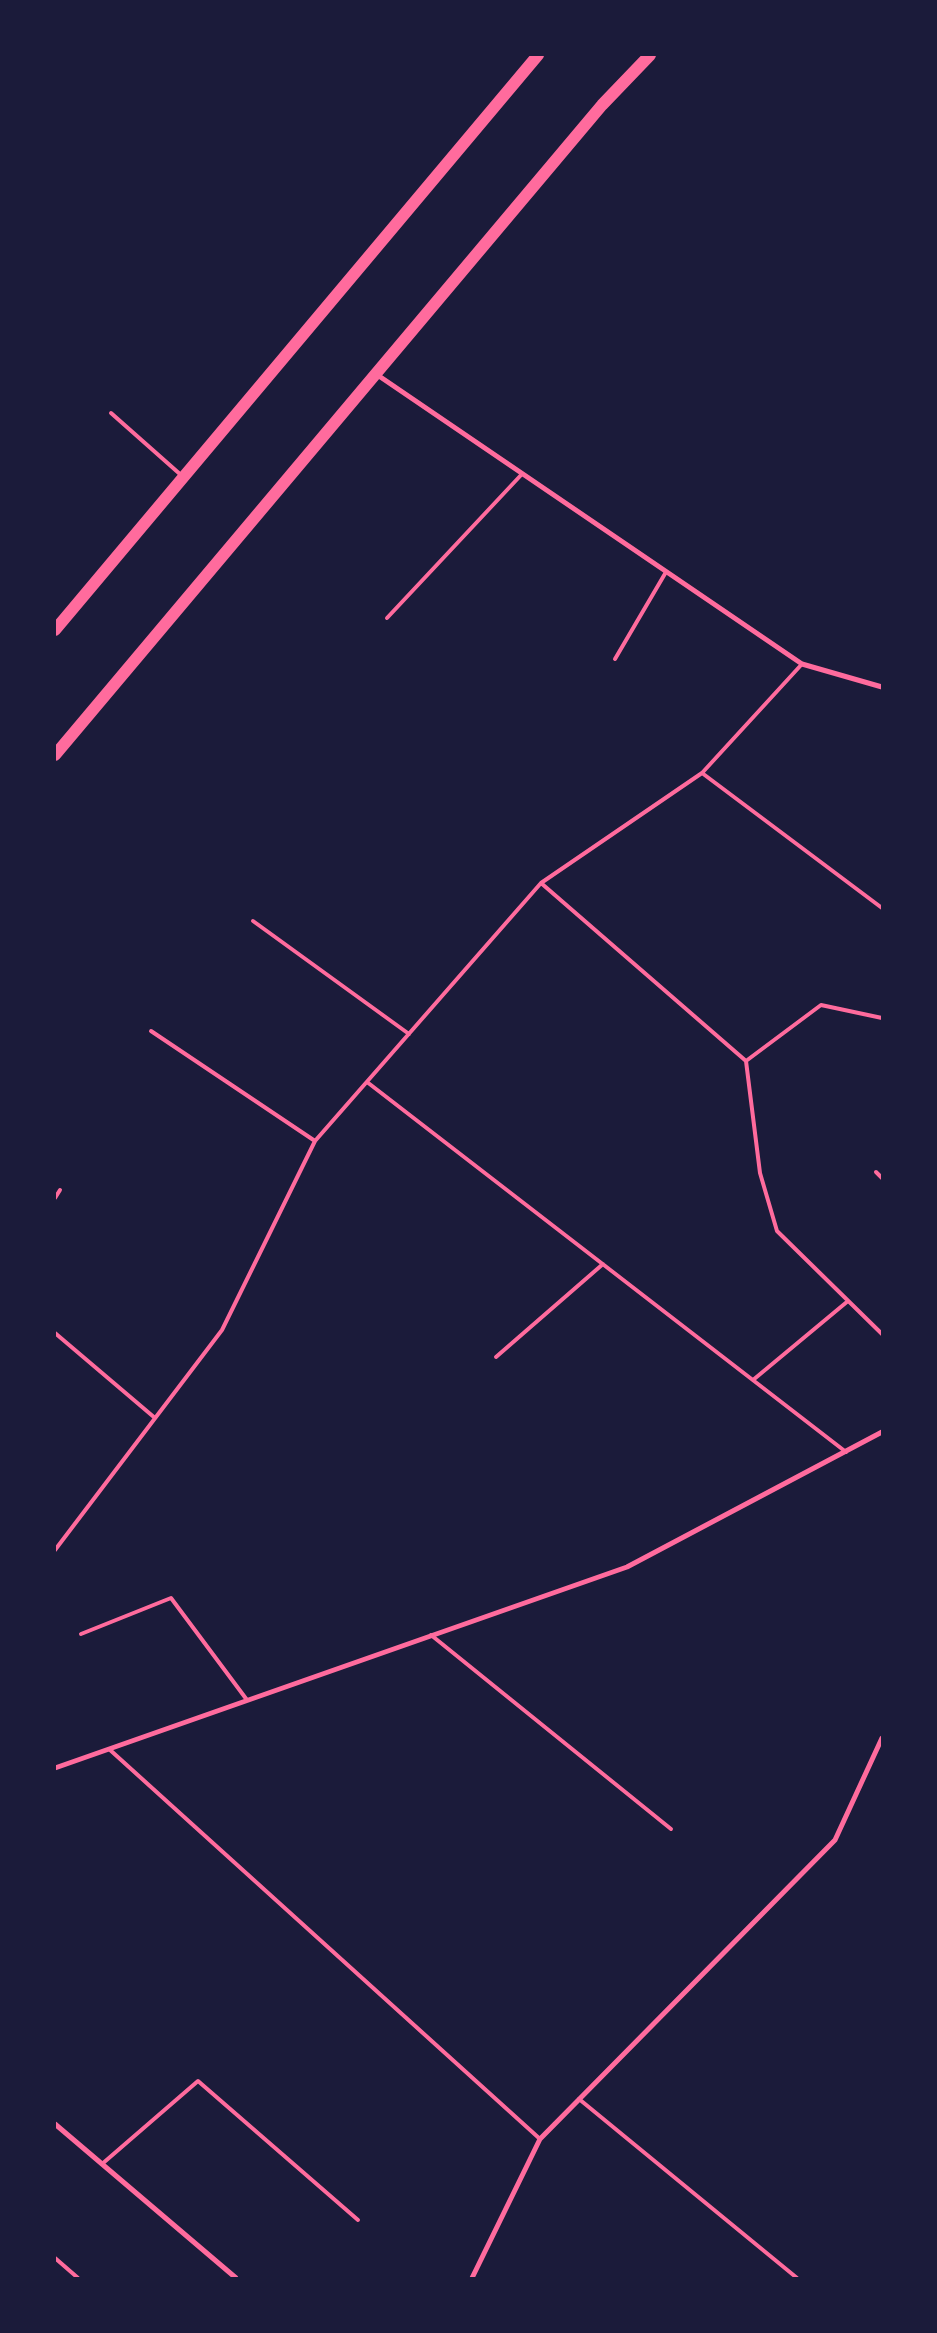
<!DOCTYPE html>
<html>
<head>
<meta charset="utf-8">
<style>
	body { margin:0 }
	#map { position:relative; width:937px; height:2333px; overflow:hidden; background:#1b1b3a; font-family:Ubuntu,sans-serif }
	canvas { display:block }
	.frame { position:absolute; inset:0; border:56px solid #1b1b3a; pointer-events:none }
</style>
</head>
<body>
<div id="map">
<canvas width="937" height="2333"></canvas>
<div class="frame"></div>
</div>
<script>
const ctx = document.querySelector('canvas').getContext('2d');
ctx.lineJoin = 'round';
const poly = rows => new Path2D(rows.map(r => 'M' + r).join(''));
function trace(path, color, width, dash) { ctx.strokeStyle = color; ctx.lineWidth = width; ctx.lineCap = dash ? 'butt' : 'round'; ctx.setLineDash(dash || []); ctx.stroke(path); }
const service = poly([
	[111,413,181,475],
	[387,618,522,474],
	[615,659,666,572],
	[702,773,882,908],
	[541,883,746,1061,760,1173,777,1231,882,1334],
	[253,921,409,1034],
	[151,1031,315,1141],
	[746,1061,821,1005,882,1018],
	[367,1082,846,1452],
	[876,1172,882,1178],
	[55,1198,60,1190],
	[55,1333,155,1418],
	[496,1357,603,1264],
	[753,1380,848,1301],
	[55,1550,222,1330,315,1141,541,883,702,773,802,664],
	[81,1634,171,1598,247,1700],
	[431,1635,671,1829],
	[109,1749,540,2139],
	[579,2099,797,2278],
	[102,2164,198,2081,358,2220],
	[55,2258,78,2278]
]);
const minor = poly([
	[376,374,802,664,882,687],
	[55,1768,627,1567,882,1432],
	[55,2124,236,2278],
	[472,2278,540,2139,835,1840,882,1738]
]);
const primary = poly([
	[55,630,538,55],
	[55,755,602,105,650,55]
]);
trace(service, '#ff6b9d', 4);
trace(minor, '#ff6b9d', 5);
trace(primary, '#ff6b9d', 12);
</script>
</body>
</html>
